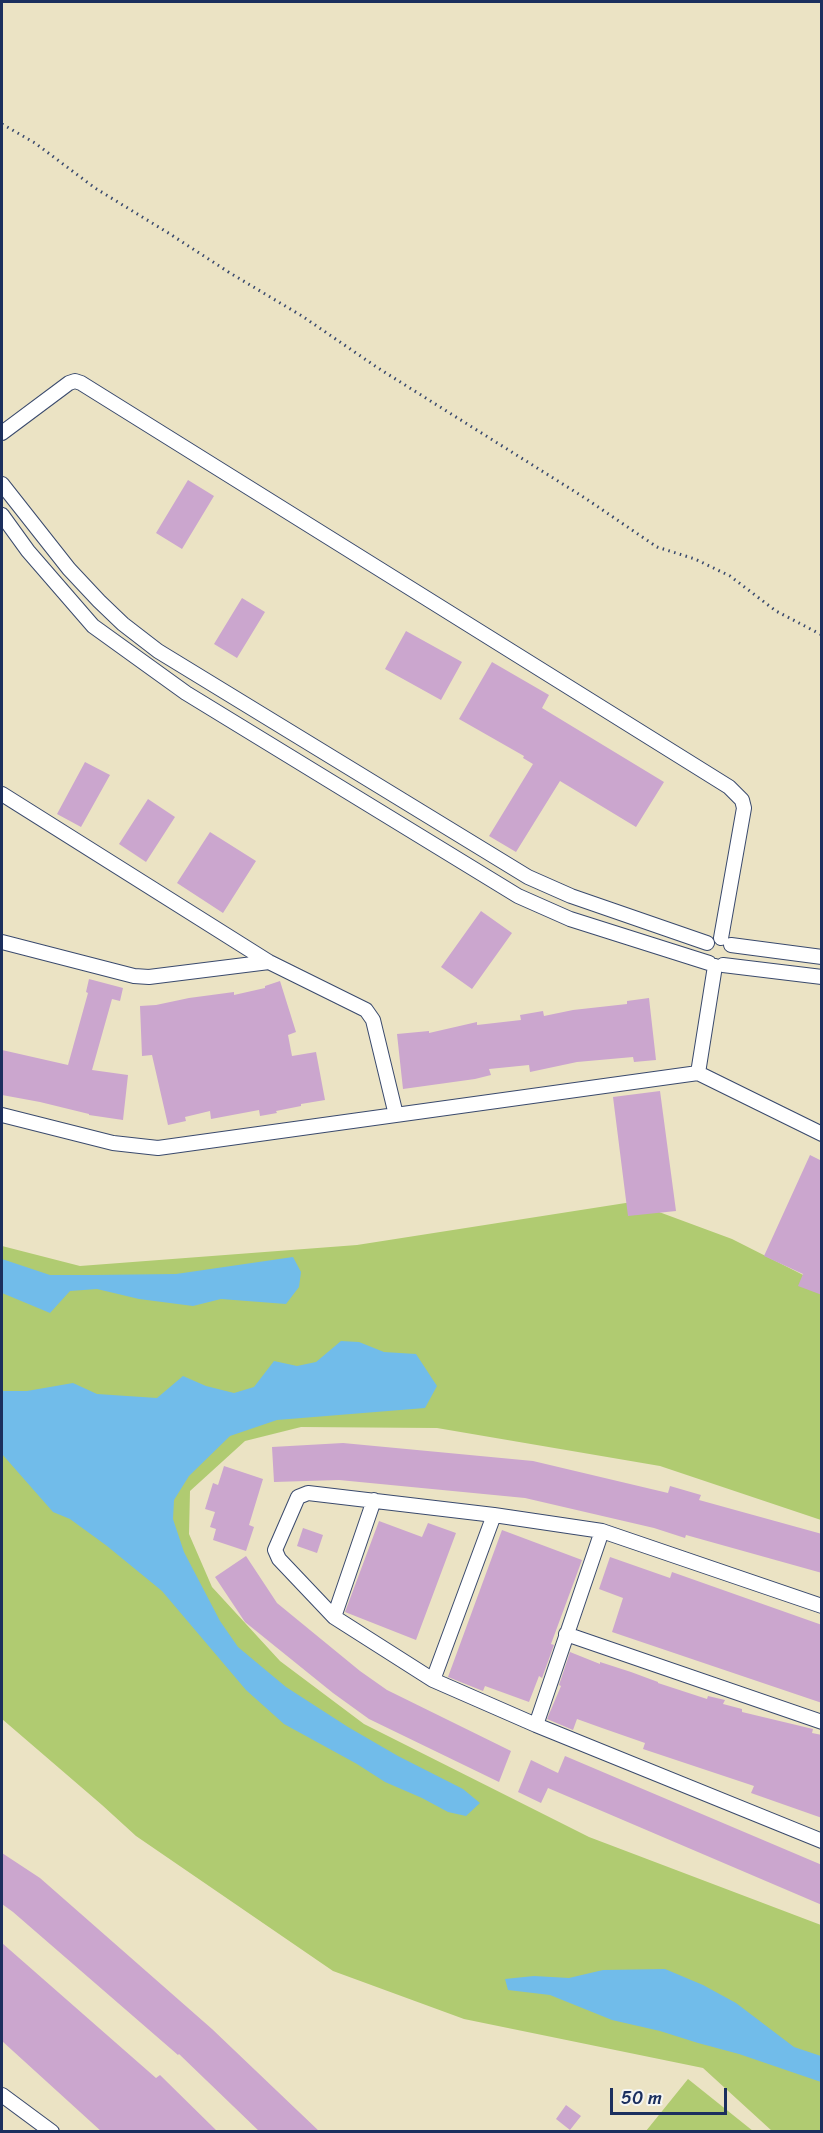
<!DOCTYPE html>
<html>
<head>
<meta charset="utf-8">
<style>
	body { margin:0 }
	#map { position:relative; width:823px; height:2133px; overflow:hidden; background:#ebe3c4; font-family:Sriracha,sans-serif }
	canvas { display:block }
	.frame { position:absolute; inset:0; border:3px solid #1b2f5e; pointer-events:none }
	.scale { position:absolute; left:610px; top:2088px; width:117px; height:27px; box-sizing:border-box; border:3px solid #1b2f5e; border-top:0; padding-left:8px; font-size:18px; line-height:21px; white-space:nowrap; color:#1b2f5e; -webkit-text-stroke:4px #f6f6f2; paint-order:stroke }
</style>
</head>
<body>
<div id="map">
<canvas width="823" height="2133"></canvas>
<div class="frame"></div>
<div class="scale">50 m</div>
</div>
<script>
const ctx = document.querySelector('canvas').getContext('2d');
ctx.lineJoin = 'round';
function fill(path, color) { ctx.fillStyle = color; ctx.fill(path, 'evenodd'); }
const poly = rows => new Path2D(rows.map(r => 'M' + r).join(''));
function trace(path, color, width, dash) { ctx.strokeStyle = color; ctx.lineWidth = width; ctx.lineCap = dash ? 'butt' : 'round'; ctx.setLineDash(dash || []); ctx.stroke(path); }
const green = poly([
	[632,1202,732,1239,821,1284,821,1520,660,1466,437,1428,301,1427,245,1441,190,1491,189,1534,212,1587,280,1661,364,1724,589,1837,821,1925,821,2131,772,2131,703,2068,464,2019,333,1971,136,1836,102,1805,2,1719,2,1246,80,1266,357,1245],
	[688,2079,753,2131,646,2131]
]);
const water = poly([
	[293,1257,301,1272,299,1287,286,1304,221,1299,193,1306,139,1299,97,1289,70,1291,50,1313,2,1293,2,1259,50,1275,94,1275,176,1274],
	[341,1341,359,1342,384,1352,416,1354,437,1386,425,1408,277,1420,230,1436,189,1476,174,1500,173,1519,184,1552,220,1621,238,1647,286,1687,348,1727,398,1756,463,1789,480,1803,466,1816,448,1812,422,1798,385,1782,357,1764,284,1724,246,1690,162,1591,107,1546,70,1519,53,1512,2,1454,2,1391,27,1391,73,1383,97,1394,157,1398,183,1376,206,1386,234,1393,254,1387,274,1361,297,1366,316,1362],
	[665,1969,703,1985,736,2003,794,2047,821,2056,821,2082,739,2054,698,2043,660,2031,612,2020,550,1995,508,1990,505,1979,534,1976,569,1978,603,1970]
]);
const building = poly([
	[188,480,214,496,182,549,156,533],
	[242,598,265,612,237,658,214,644],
	[406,631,462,662,441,700,385,669],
	[492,662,549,695,542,708,664,782,636,827,560,781,516,852,489,836,533,764,523,758,524,756,459,719],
	[85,762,110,775,81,827,57,814],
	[148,799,175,817,146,862,119,844],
	[210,832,256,861,223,913,177,883],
	[481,911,512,933,472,989,441,967],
	[89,979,123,988,120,1001,112,999,92,1070,128,1075,123,1120,89,1115,89,1114,40,1102,2,1095,2,1050,68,1065,88,993,86,992],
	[280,981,296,1032,288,1035,292,1056,316,1052,325,1100,301,1104,301,1106,276,1111,277,1113,260,1116,259,1110,211,1119,210,1111,185,1117,186,1121,168,1125,152,1055,142,1056,140,1006,156,1005,189,998,234,992,234,995,265,988,265,986],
	[649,998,656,1060,634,1062,633,1057,577,1062,530,1072,529,1065,489,1069,491,1075,475,1079,403,1089,397,1034,429,1031,429,1033,477,1022,477,1025,521,1020,520,1015,543,1011,544,1016,573,1010,627,1004,627,1001],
	[660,1091,676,1211,628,1216,613,1097],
	[810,1155,822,1161,822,1295,798,1286,803,1274,764,1256],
	[343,1443,533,1461,668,1493,670,1486,701,1495,699,1500,822,1534,822,1573,686,1535,685,1538,654,1528,525,1498,339,1480,274,1482,272,1447],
	[224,1466,263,1479,249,1525,254,1527,246,1551,213,1540,216,1529,210,1527,215,1512,205,1509,213,1483,218,1485],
	[379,1521,422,1537,428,1523,456,1533,416,1640,345,1612],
	[303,1528,323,1535,317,1553,297,1546],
	[502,1530,582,1560,551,1644,554,1645,542,1678,539,1676,529,1702,485,1686,483,1691,448,1677],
	[246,1556,277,1603,360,1671,387,1690,511,1751,499,1782,369,1719,333,1693,245,1622,215,1577],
	[610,1557,670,1578,672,1572,822,1625,822,1703,612,1632,623,1598,599,1589],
	[570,1652,600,1664,600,1662,631,1672,658,1682,658,1683,707,1699,708,1696,725,1700,723,1704,742,1709,742,1712,813,1729,812,1733,822,1735,822,1818,751,1793,754,1786,643,1749,645,1743,602,1728,577,1719,573,1730,547,1719,561,1686,559,1685],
	[565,1756,822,1865,822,1905,548,1788,541,1803,518,1792,531,1760,558,1773],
	[2,1853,40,1878,212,2029,320,2132,260,2132,179,2054,178,2055,13,1912,2,1904],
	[2,1943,156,2078,160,2075,218,2132,102,2132,2,2041],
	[566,2105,581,2116,570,2130,556,2119]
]);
const path = poly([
	[2,124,35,143,95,188,170,234,230,273,302,316,378,368,585,498,657,547,695,559,730,576,776,611,822,635]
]);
const minor = poly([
	[2,433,69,383,75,381,81,383,729,787,742,800,744,808,721,938],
	[2,484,69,569,99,601,123,624,158,651,528,877,571,896,707,943],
	[2,515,28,551,93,626,186,693,518,896,570,919,709,963],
	[2,794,269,962,366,1010,373,1020,396,1115],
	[2,942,134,976,149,977,269,962],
	[731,945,822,957],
	[723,965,822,977],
	[698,1073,715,966],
	[2,1115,113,1143,158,1148,698,1073,822,1134],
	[822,1606,602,1531,494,1515,308,1493,298,1497,275,1550,279,1559,334,1617,433,1680,536,1725,822,1841],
	[334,1617,374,1500],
	[566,1634,822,1722],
	[433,1680,494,1515],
	[536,1725,602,1531],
	[2,2095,52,2132]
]);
fill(green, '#b0cb71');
fill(water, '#71bcea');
fill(building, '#cba6ce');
trace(minor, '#3a4a6d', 16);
trace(path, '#3a4a6d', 3, [1.5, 4.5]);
trace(minor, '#fff', 14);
</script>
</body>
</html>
